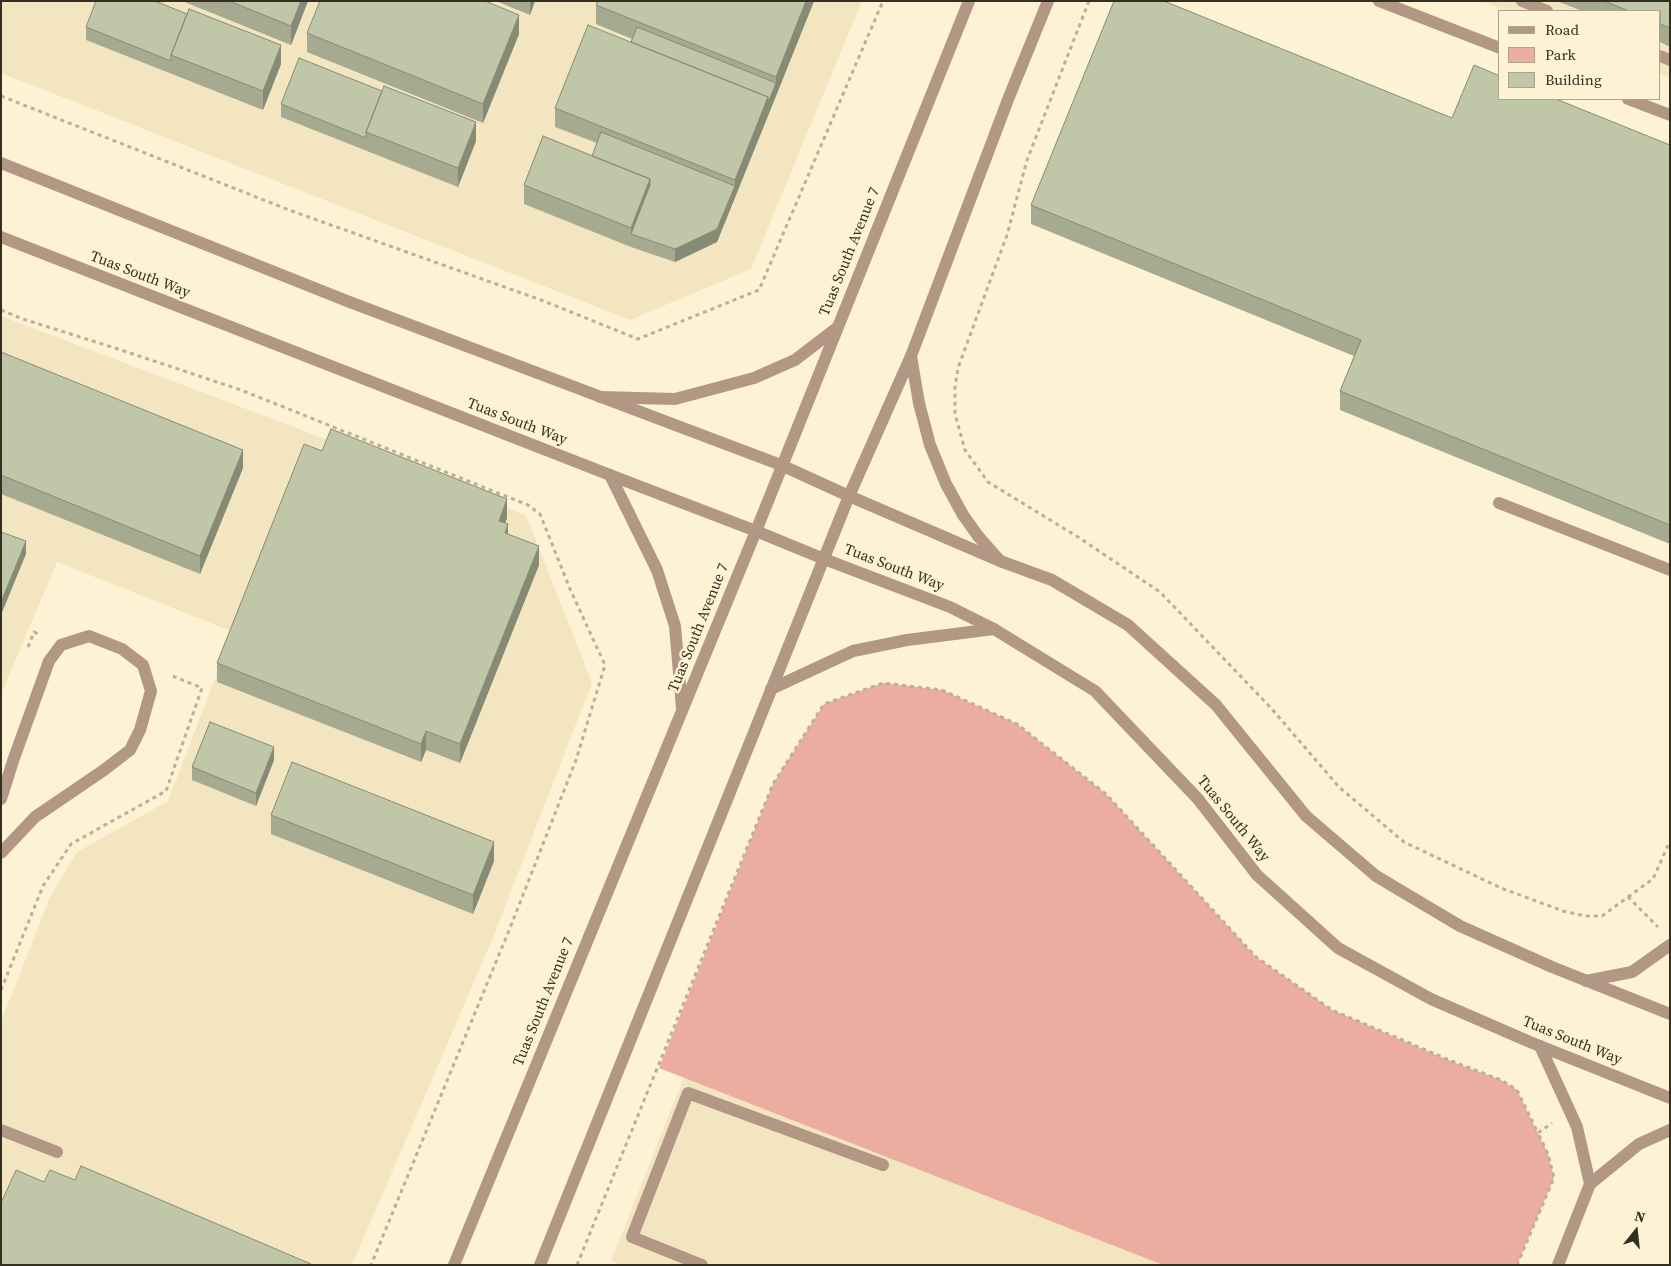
<!DOCTYPE html>
<html>
<head>
<meta charset="utf-8">
<style>
	body { margin:0 }
	#map { position:relative; width:1671px; height:1266px; overflow:hidden; background:#fef2d4; font-family:"Source Serif 4",serif }
	canvas { display:block }
	.frame { position:absolute; inset:0; border:2px solid #332f23; pointer-events:none }
	.legend { position:absolute; left:1498px; top:10px; width:162px; height:90px; box-sizing:border-box; background:#fef2d4; border:1px solid #ada48d; margin:0; padding:6px 9px; list-style:none; font-size:15px; color:#332f23 }
	.legend li { display:flex; align-items:center; gap:10px; height:25px }
	.legend b { width:25px; border:1px solid #ada48d }
	.north { position:absolute; left:1611px; top:1206px; width:50px; height:50px; -webkit-text-stroke:4px #fef2d4; paint-order:stroke; rotate:16deg; font-size:14px; font-weight:700; line-height:20px; text-align:center; color:#332f23 }
	.north::after { content:''; display:block; margin:auto; width:18px; height:22px; background:#332f23; clip-path:polygon(50% 0,100% 100%,50% 72%,0 100%) }
</style>
</head>
<body>
<div id="map">
<canvas width="1671" height="1266"></canvas>
<div class="frame"></div>
<ul class="legend">
<li><b style="height:6px;background:#b19784"></b>Road</li>
<li><b style="height:14px;background:#ecada1"></b>Park</li>
<li><b style="height:14px;background:#c0c6a8"></b>Building</li>
</ul>
<div class="north">N</div>
</div>
<script>
const ctx = document.querySelector('canvas').getContext('2d');
ctx.lineJoin = 'round';
function fill(path, color) { ctx.fillStyle = color; ctx.fill(path, 'evenodd'); }
const poly = rows => new Path2D(rows.map(r => 'M' + r).join(''));
function trace(path, color, width, dash) { ctx.strokeStyle = color; ctx.lineWidth = width; ctx.lineCap = dash ? 'butt' : 'round'; ctx.setLineDash(dash || []); ctx.stroke(path); }
function write(font, color, halo, rows, align = 'center') {
  ctx.font = font + ' "Source Serif 4",serif'; ctx.lineWidth = 5; ctx.setLineDash([]); ctx.textBaseline = 'middle'; ctx.strokeStyle = halo; ctx.fillStyle = color; for (const [text, x, y, turn = 0] of rows) {
    ctx.save(); ctx.translate(x, y); ctx.rotate((+turn || 0) * Math.PI / 180); ctx.textAlign = isNaN(turn) ? turn : align; if (halo) ctx.strokeText(text, 0, 0); ctx.fillText(text, 0, 0); ctx.restore();
  }
}
const built = poly([
	[1,1,862,1,751,269,630,320,1,73],
	[1482,1,1670,1,1670,78,1660,74,1660,11,1507,11],
	[1,316,526,515,592,683,494,935,352,1265,1,1265,1,1021,51,895,77,852,168,801,233,632,57,562,1,694],
	[684,1077,1163,1265,620,1265,611,1261]
]);
const green = poly([
	[883,683,942,690,1017,724,1106,794,1256,957,1332,1010,1453,1062,1501,1080,1517,1090,1548,1154,1554,1178,1517,1265,1163,1265,659,1068,773,784,824,704]
]);
const path = poly([
	[1089,1,1027,160,1007,235,958,368,955,387,955,414,965,450,988,482,1078,537,1160,592,1271,708,1339,787,1404,842,1501,888,1563,911,1585,916,1602,916,1628,897,1658,927],
	[1,96,289,210,541,300,638,339,759,290,883,1],
	[1,310,23,319,118,349,241,390,528,505,540,514,570,589,605,665,576,760,510,928,371,1265],
	[28,647,34,632,41,635],
	[1628,897,1653,879,1670,841],
	[1,990,43,886,71,844,166,791,202,688,170,675],
	[577,1265,773,784,824,704,883,683,942,690,1017,724,1106,794,1256,957,1332,1010,1454,1062,1501,1080,1517,1090,1538,1133,1552,1123],
	[1517,1265,1554,1178,1548,1154,1538,1133]
]);
const service = poly([
	[1379,1,1500,48],
	[1522,1,1547,11],
	[1660,56,1670,60],
	[1628,99,1670,115],
	[1499,503,1670,570],
	[1540,1046,1577,1127,1590,1184],
	[1,1130,57,1152],
	[702,1265,632,1237,688,1093,883,1165],
	[1558,1265,1590,1184,1639,1144,1670,1130]
]);
const minor = poly([
	[1,163,347,301,781,465,849,496,1000,561,1052,580,1128,625,1216,705,1306,816,1376,876,1460,926,1552,967,1670,1014],
	[1,237,610,475,756,531,824,559,950,607,994,629,1095,691,1198,799,1257,875,1338,948,1431,999,1530,1042,1670,1098],
	[1,799,13,761,49,661,61,645,89,636,122,649,143,665,151,691,140,730,130,750,104,770,35,817,1,853],
	[1586,981,1632,972,1670,945]
]);
const tertiary = poly([
	[911,356,919,403,930,445,946,484,963,515,978,536,1000,561],
	[600,397,675,399,754,378,795,360,838,327],
	[610,475,657,570,675,626,682,708],
	[771,689,853,651,907,640,994,629],
	[454,1265,756,531,969,1],
	[540,1265,849,496,911,356,1009,97,1048,1]
]);
const wall = poly([
	[182,1,308,1,291,45],
	[496,1,535,1,530,15],
	[814,1,717,242,675,262,631,247,524,204,524,185,592,156,597,143,555,127,555,108,631,42,632,39,596,24,596,5],
	[1557,1,1670,1,1670,47,1660,42,1660,11,1582,11],
	[86,27,281,64,263,110,86,40],
	[307,33,519,34,483,123,307,52],
	[281,104,476,141,458,187,281,117],
	[1452,118,1670,145,1670,544,1340,410,1340,391,1354,356,1031,224,1031,205],
	[1,352,243,468,200,574,1,494],
	[507,518,505,523,508,534,539,565,460,763,426,750,421,762,217,682,217,663],
	[274,760,256,806,192,780,192,767],
	[271,815,494,861,473,914,271,834]
]);
const shadedWall = poly([
	[301,1,308,1,291,45,291,26],
	[530,1,535,1,530,15],
	[806,1,814,1,776,96,776,77],
	[519,15,519,34,483,123,483,104],
	[281,45,281,64,263,110,263,91],
	[776,83,776,96,717,242,675,262,675,249,735,186,735,180,768,97],
	[476,122,476,141,458,187,458,168],
	[650,179,650,198,631,234,631,228],
	[243,450,243,468,200,574,200,556],
	[507,499,507,518,499,540,499,521],
	[508,524,508,543,505,533],
	[26,541,26,554,1,615,1,602],
	[539,546,539,565,460,763,460,744],
	[426,731,426,750,421,762,421,744],
	[274,747,274,760,256,806,256,793],
	[494,842,494,861,473,914,473,895]
]);
const building = poly([
	[96,1,155,1,187,14,171,55,171,61,86,27,96,1],
	[229,1,301,1,291,26,229,1],
	[320,1,485,1,519,15,483,104,307,33,320,1],
	[598,1,806,1,776,77,596,5,598,1],
	[1114,1,1164,1,1452,118,1474,65,1500,76,1500,99,1556,99,1670,145,1670,525,1340,391,1361,340,1031,205,1114,1],
	[1604,1,1670,1,1670,28,1660,24,1660,11,1629,11,1604,1],
	[189,9,281,45,263,91,171,55,189,9],
	[588,25,768,97,735,180,555,108,588,25],
	[637,27,776,83,768,103,768,97,631,42,637,27],
	[299,58,382,91,366,132,366,138,281,104,299,58],
	[384,86,476,122,458,168,366,132,384,86],
	[601,132,735,186,717,229,675,249,631,234,650,185,650,179,592,156,601,132],
	[543,136,650,179,631,228,524,185,543,136],
	[1,352,243,450,200,556,1,475,1,352],
	[331,429,507,499,499,521,508,524,505,533,539,546,460,744,426,731,421,744,217,663,304,444,322,451,331,429],
	[1,532,26,541,1,602,1,532],
	[210,722,274,747,256,793,192,767,210,722],
	[292,762,494,842,473,895,271,815,292,762],
	[81,1166,311,1264,310,1265,1,1265,1,1203,16,1170,44,1182,50,1170,75,1180,81,1166]
]);
const streetNames = [
	["Tuas South Avenue 7",850,252,-68],
	["Tuas South Way",140,275,21],
	["Tuas South Way",517,422,21],
	["Tuas South Way",894,568,21],
	["Tuas South Avenue 7",699,628,-68],
	["Tuas South Way",1233,819,51],
	["Tuas South Avenue 7",544,1002,-68],
	["Tuas South Way",1572,1041,22]
];
fill(built, '#f4e5c1');
fill(green, '#ecada1');
trace(path, '#bab099', 3, [4, 4]);
trace(service, '#b19784', 12);
trace(minor, '#b19784', 12);
trace(tertiary, '#b19784', 12);
fill(wall, '#a5aa90');
fill(shadedWall, '#868b76');
fill(building, '#c0c6a8');
trace(building, '#868b76', 1);
write('15px', '#332f23', '#fef2d4', streetNames);
</script>
</body>
</html>
